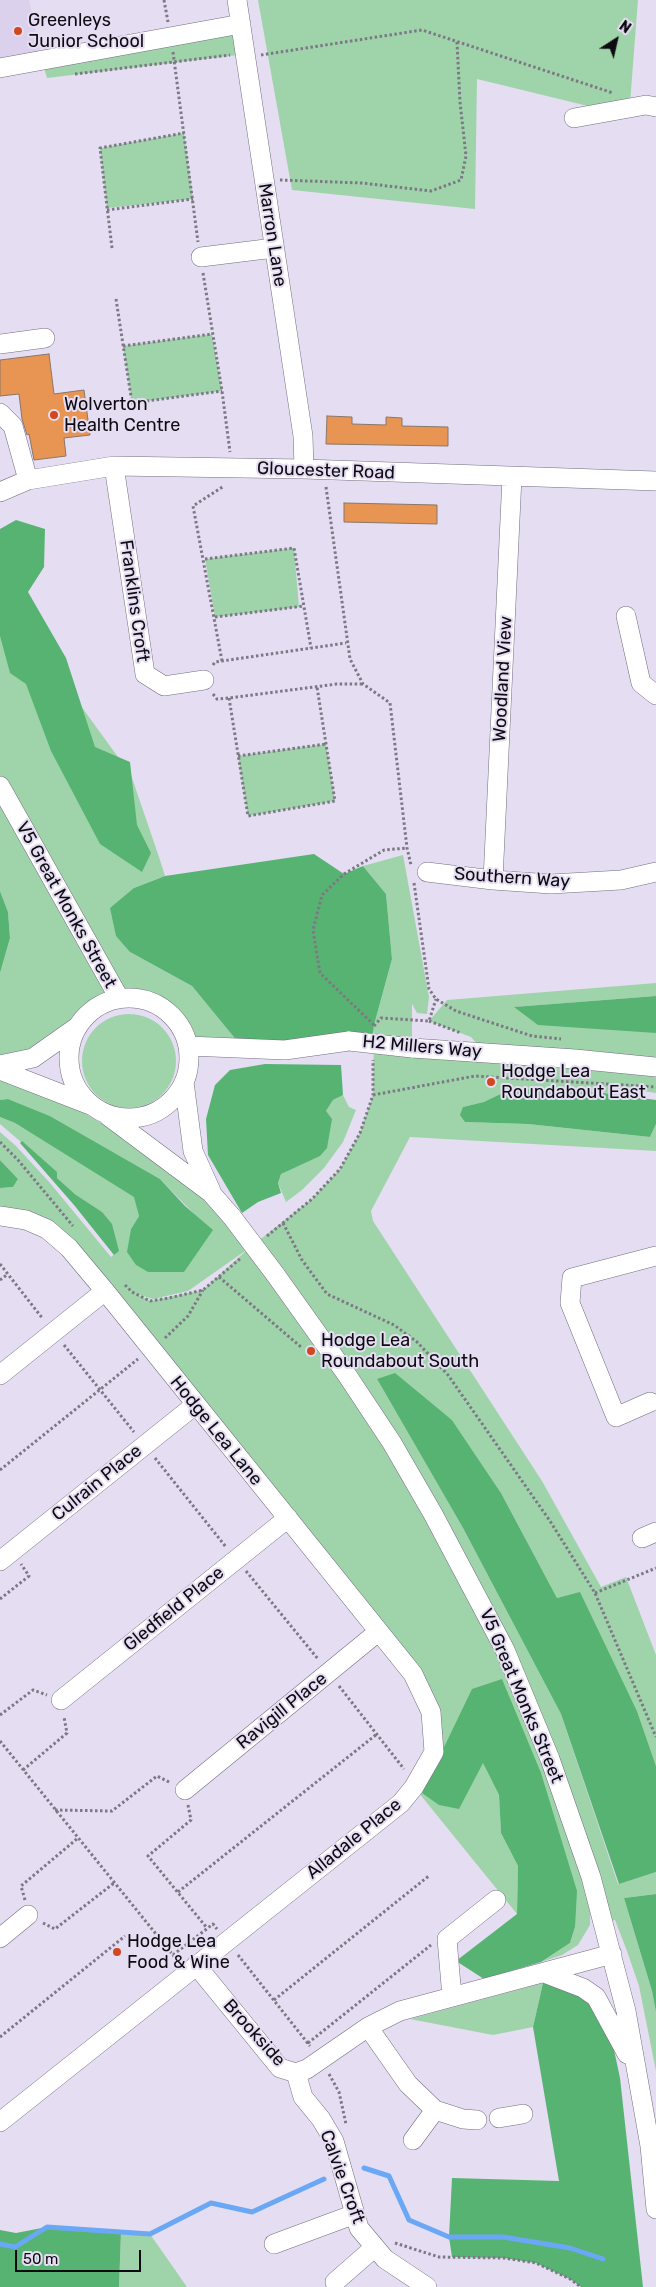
<!DOCTYPE html>
<html>
<head>
<meta charset="utf-8">
<style>
	body { margin:0 }
	#map { position:relative; width:656px; height:2287px; overflow:hidden; background:#e5ddf2; font-family:Rubik,sans-serif }
	canvas { display:block }
	.north { position:absolute; left:591px; top:15px; width:50px; height:50px; -webkit-text-stroke:4px #e5ddf2; paint-order:stroke; rotate:35deg; font-size:14px; font-weight:700; line-height:20px; text-align:center; color:#0d0b11 }
	.north::after { content:''; display:block; margin:auto; width:18px; height:22px; background:#0d0b11; clip-path:polygon(50% 0,100% 100%,50% 72%,0 100%) }
	.scale { position:absolute; left:15px; top:2250px; width:126px; height:22px; box-sizing:border-box; border:2px solid #0d0b11; border-top:0; padding-left:6px; font-size:15px; line-height:18px; white-space:nowrap; color:#0d0b11; -webkit-text-stroke:4px #e5ddf2; paint-order:stroke }
</style>
</head>
<body>
<div id="map">
<canvas width="656" height="2287"></canvas>
<div class="north">N</div>
<div class="scale">50 m</div>
</div>
<script>
const ctx = document.querySelector('canvas').getContext('2d');
ctx.lineJoin = 'round';
function fill(path, color) { ctx.fillStyle = color; ctx.fill(path, 'evenodd'); }
const poly = rows => new Path2D(rows.map(r => 'M' + r).join(''));
function trace(path, color, width, dash) { ctx.strokeStyle = color; ctx.lineWidth = width; ctx.lineCap = dash ? 'butt' : 'round'; ctx.setLineDash(dash || []); ctx.stroke(path); }
function write(font, color, halo, rows, align = 'center') {
  ctx.font = font + ' Rubik,sans-serif'; ctx.lineWidth = 4; ctx.setLineDash([]); ctx.textBaseline = 'middle'; ctx.strokeStyle = halo; ctx.fillStyle = color; for (const [text, x, y, turn = 0] of rows) {
    ctx.save(); ctx.translate(x, y); ctx.rotate((+turn || 0) * Math.PI / 180); ctx.textAlign = isNaN(turn) ? turn : align; if (halo) ctx.strokeText(text, 0, 0); ctx.fillText(text, 0, 0); ctx.restore();
  }
}
const built = poly([
	[0,0,29,0,42,61,0,67]
]);
const green = poly([
	[258,0,638,0,629,116,477,79,475,209,292,190],
	[241,24,246,54,47,78,42,61],
	[184,133,193,199,107,208,100,148],
	[212,334,222,391,132,403,123,346],
	[294,548,299,607,215,617,205,559],
	[0,563,81,706,131,775,160,860,165,876,134,888,130,952,192,986,242,1047,188,1046,178,1022,161,1007,148,1000,132,997,119,998,98,1006,88,1013,77,1027,4,1065,101,1123,131,1127,211,1193,253,1245,312,1199,340,1169,360,1133,373,1095,374,1025,392,959,386,894,363,866,403,855,429,997,427,1014,417,1013,412,1004,412,1048,484,1052,471,1037,429,1021,447,1000,656,983,656,996,515,1007,656,1033,656,1093,643,1091,642,1097,574,1089,511,1089,485,1102,463,1107,465,1122,528,1124,650,1137,656,1124,656,1151,410,1137,371,1211,373,1221,542,1481,601,1587,626,1577,656,1655,656,1766,637,1711,580,1593,557,1598,501,1493,452,1420,424,1398,377,1379,463,1528,561,1714,618,1884,656,1872,656,1894,624,1898,652,1991,656,2012,656,2071,639,1986,627,1951,615,1920,603,1923,591,1880,590,1925,578,1945,562,1955,541,1962,570,1943,575,1927,483,1763,499,1795,501,1833,518,1866,517,1914,414,1787,434,1752,431,1712,69,1248,0,1216,0,1188,13,1187,18,1179,0,1160,0,1132,16,1146,50,1183,111,1257,118,1251,76,1195,57,1178,56,1172,0,1124,0,1117,15,1123,135,1197,139,1216,131,1229,136,1265,148,1271,184,1272,196,1216,160,1179,50,1116,8,1099,0,1100,0,973,10,938,8,912,0,891],
	[248,1249,203,1290,150,1301,137,1294,153,1299,188,1291],
	[326,744,335,801,248,816,238,756],
	'82 1061a47 47 0 1 1 94 0a47 47 0 1 1-94 0Z',
	[343,1095,349,1107,356,1110,343,1142,324,1168,302,1190,286,1202,278,1183,281,1174,287,1171,333,1100],
	[543,1983,533,2027,493,2035,410,2019],
	[121,2232,150,2234,187,2287,119,2287]
]);
const forest = poly([
	[16,520,45,529,44,567,28,592,66,658,95,747,130,762,137,825,151,853,142,872,100,844,51,751,26,684,10,673,0,636,0,529],
	[314,854,344,874,363,866,386,894,392,959,374,1025,372,1046,242,1047,192,986,130,952,116,936,110,908,134,888,165,876],
	[0,891,8,912,10,938,0,973],
	[656,996,656,1033,538,1025,514,1007],
	[265,1064,341,1065,343,1095,333,1100,326,1111,332,1119,327,1148,320,1156,281,1174,278,1183,281,1193,258,1202,242,1213,208,1155,206,1119,215,1085,230,1070],
	[511,1089,574,1089,656,1100,656,1124,650,1137,528,1124,465,1122,460,1115,463,1107,484,1102],
	[8,1099,50,1116,160,1179,185,1206,213,1230,184,1272,148,1272,136,1265,127,1252,131,1229,139,1216,134,1197,15,1123,0,1117,0,1100],
	[22,1141,57,1172,57,1178,76,1195,102,1212,112,1224,119,1251,114,1255,74,1205,20,1143],
	[0,1160,18,1179,13,1187,0,1188],
	[395,1373,452,1420,501,1493,557,1598,580,1592,637,1711,656,1766,656,1872,619,1884,561,1714,463,1528,377,1379],
	[502,1679,541,1773,577,1891,575,1927,570,1943,541,1962,484,1979,456,1961,517,1914,518,1866,501,1833,499,1795,483,1763,459,1809,439,1805,422,1793,472,1689],
	[656,1894,656,2012,652,1991,624,1898],
	[543,1983,580,1993,592,2003,610,2031,620,2078,643,2287,581,2287,570,2279,536,2263,504,2258,452,2257,449,2237,452,2178,559,2181,533,2027],
	[47,2227,121,2232,119,2287,0,2287,0,2230,16,2233]
]);
const stream = poly([
	[364,2168,389,2176,409,2220,449,2237,503,2237,570,2248,603,2259],
	[0,2244,15,2247,47,2227,150,2234,211,2203,252,2212,324,2179]
]);
const building = poly([
	[49,354,54,394,84,390,90,435,64,438,66,456,34,460,29,434,27,435,22,419,19,394,0,396,0,360,49,354],
	[327,416,352,417,352,424,386,425,386,417,402,418,402,426,448,427,448,446,326,444,327,416],
	[344,503,437,505,437,524,344,522,344,503]
]);
const path = poly([
	[164,0,168,22],
	[173,52,198,242],
	[261,55,422,30,613,93],
	[75,74,230,55],
	[280,180,362,183,431,191,461,180,466,156,460,102,457,42],
	[107,210,193,199],
	[112,248,100,148,184,133],
	[203,273,222,391,230,452],
	[116,299,132,403,222,391],
	[123,346,212,334],
	[326,487,350,659,363,684,390,703,407,848,411,865],
	[205,559,294,548,311,648],
	[215,617,304,606],
	[222,661,193,506,224,486],
	[213,665,215,662,346,643],
	[213,694,217,699,229,698,337,684,363,684],
	[229,698,248,816,335,801,317,687],
	[238,756,326,744],
	[414,883,429,989,436,999,456,1011,532,1036,561,1039],
	[429,1021,461,1033],
	[374,1025,320,973,313,930,322,895,344,874,384,850,407,848],
	[374,1026,381,1018,429,1021,436,999],
	[373,1095,475,1076,656,1087],
	[0,1142,18,1160,73,1226],
	[283,1223,302,1260,327,1294,394,1325,417,1342,448,1375,550,1521,595,1593,656,1737],
	[267,1236,312,1199,340,1169,360,1133,373,1095,373,1060],
	[0,1264,43,1319],
	[219,1277,301,1347],
	[0,1280,8,1274],
	[125,1285,132,1292,150,1301,169,1298,203,1290,241,1258],
	[165,1338,188,1316,203,1290],
	[64,1345,134,1432],
	[155,1458,226,1547],
	[0,1470,138,1359],
	[246,1571,318,1659],
	[595,1593,656,1568],
	[0,1599,29,1576,21,1564],
	[339,1686,404,1769],
	[0,1715,33,1690,47,1695],
	[0,1741,177,1960],
	[23,1770,67,1733,64,1717],
	[188,1805,191,1820,148,1856,207,1928],
	[55,1810,112,1811,157,1776,171,1783],
	[178,1892,377,1734],
	[25,1900,21,1886,78,1838],
	[43,1923,55,1929,114,1883],
	[173,1955,213,1924,217,1929],
	[238,1955,310,2046],
	[274,2000,430,1875],
	[0,2037,125,1936],
	[308,2043,431,1945],
	[329,2074,339,2092,346,2124],
	[395,2243,439,2257,504,2258,536,2263,570,2279,581,2287]
]);
const minor = poly([
	[237,0,303,436,304,469],
	[0,68,241,24],
	[574,118,646,105,656,107],
	[201,257,274,248],
	[0,344,45,338],
	[0,413,13,426,28,480],
	[114,466,145,674,164,686,204,680],
	[0,492,28,480,114,466,304,469,656,481],
	[626,616,641,683,656,695],
	[0,786,119,998],
	[427,872,493,880,551,884,621,880,656,872],
	[493,880,512,477],
	'69 1058a60 60 0 1 1 120 0a60 60 0 1 1-120 0Z',
	[188,1046,285,1050,349,1041],
	[412,1048,575,1059,656,1067],
	[0,1065,33,1058,77,1027],
	[0,1070,90,1105],
	[184,1082,193,1151,211,1191],
	[108,1116,211,1193,232,1217],
	[0,1216,26,1220,47,1229,69,1248,105,1291,413,1674,431,1712,434,1752,414,1787,401,1803,0,2122],
	[275,1274,347,1375,392,1443,433,1514,505,1650,550,1759,591,1877,626,2011,650,2146,656,2209],
	[0,1375,105,1291],
	[650,1402,616,1417,570,1303,572,1278,656,1256],
	[642,1538,656,1532],
	[0,1561,195,1405],
	[61,1700,288,1518],
	[185,1790,378,1632],
	[0,1938,28,1915],
	[196,1965,280,2068,296,2073,307,2069,368,2027,400,2011,612,1954],
	[544,1973,583,1988,596,1997,627,2054],
	[452,1997,447,1939,496,1900],
	[368,2027,408,2084,435,2110,463,2119,477,2120],
	[296,2073,303,2097,321,2119,334,2141,359,2228,385,2259,427,2287],
	[499,2118,523,2114],
	[413,2140,435,2110],
	[274,2244,355,2214],
	[335,2282,375,2247]
]);
const minorBridge = poly([
	[349,1041,412,1048],
	[232,1217,275,1274]
]);
const markers = [
	[18,31,5,"#d14820"],
	[54,415,5,"#d14820"],
	[491,1082,5,"#d14820"],
	[311,1351,5,"#d14820"],
	[117,1952,5,"#d14820"]
];
const poiNames = [
	["Greenleys",28,21],
	["Junior School",28,42],
	["Wolverton",64,405],
	["Health Centre",64,426],
	["Hodge Lea",501,1072],
	["Roundabout East",501,1093],
	["Hodge Lea",321,1341],
	["Roundabout South",321,1362],
	["Hodge Lea",127,1942],
	["Food & Wine",127,1963]
];
const streetNames = [
	["Marron Lane",272,235,81],
	["Gloucester Road",326,471,2],
	["Franklins Croft",134,601,82],
	["Woodland View",503,679,-87],
	["Southern Way",512,878,4],
	["V5 Great Monks Street",66,905,61],
	["H2 Millers Way",422,1047,5],
	["Hodge Lea Lane",216,1431,51],
	["Culrain Place",97,1483,-39],
	["Gledfield Place",174,1609,-39],
	["V5 Great Monks Street",521,1696,67],
	["Ravigill Place",282,1711,-39],
	["Alladale Place",354,1839,-39],
	["Brookside",254,2033,48],
	["Calvie Croft",342,2177,70]
];
fill(built, '#dbd1ec');
fill(green, '#9fd4ab');
fill(forest, '#57b372');
trace(stream, '#6aa8f5', 5);
fill(building, '#e89553');
trace(building, '#887669', 1);
trace(minor, '#736d7f', 20);
trace(path, '#7d7885', 3, [2.5, 2.5]);
trace(minor, '#fff', 19);
trace(minorBridge, '#736d7f', 20, []);
trace(minorBridge, '#fff', 19);
for (const [x, y, r, color] of markers) { const dot = new Path2D(); dot.arc(x, y, r, 0, 2 * Math.PI); ctx.fillStyle = color; ctx.fill(dot); trace(dot, '#e5ddf2', 2); }
write('18px', '#0d0b11', '#e5ddf2', poiNames, 'left');
write('18px', '#0d0b11', '#e5ddf2', streetNames);
</script>
</body>
</html>
